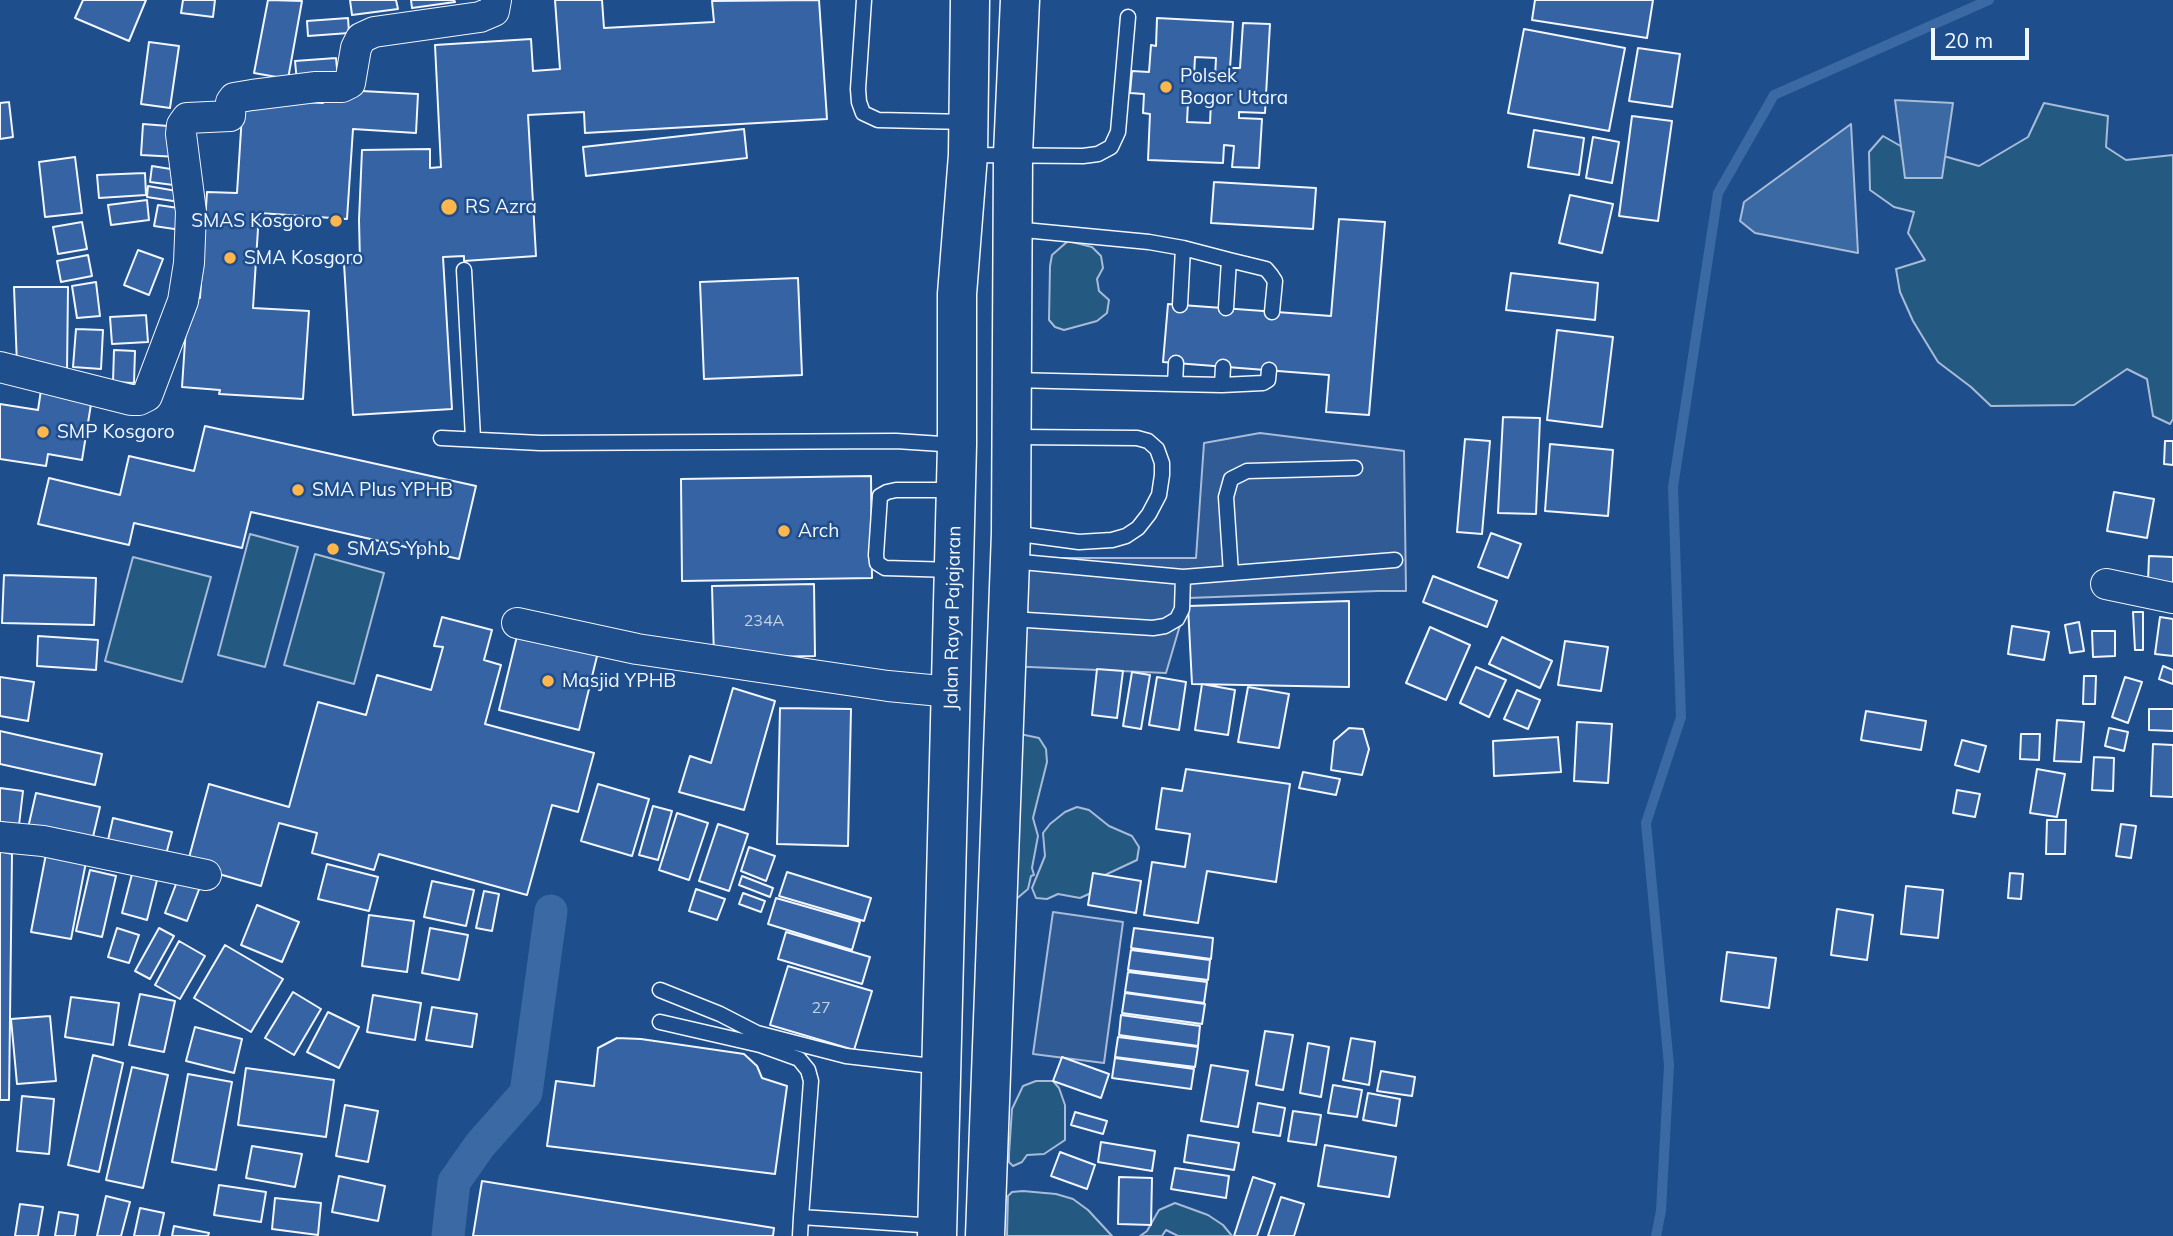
<!DOCTYPE html>
<html>
<head>
<meta charset="utf-8">
<style>
	body { margin:0 }
	#map { position:relative; width:2173px; height:1236px; overflow:hidden; background:#1f4e8c; font-family:Mulish,sans-serif }
	canvas { display:block }
	.scale { position:absolute; left:1931px; top:28px; width:98px; height:32px; box-sizing:border-box; border:4px solid #f2f6ff; border-top:0; padding-left:9px; font-size:21px; line-height:24px; white-space:nowrap; color:#f2f6ff; -webkit-text-stroke:5px #1f4e8c; paint-order:stroke }
</style>
</head>
<body>
<div id="map">
<canvas width="2173" height="1236"></canvas>
<div class="scale">20 m</div>
</div>
<script>
const ctx = document.querySelector('canvas').getContext('2d');
ctx.lineJoin = 'round';
function fill(path, color) { ctx.fillStyle = color; ctx.fill(path, 'evenodd'); }
const poly = rows => new Path2D(rows.map(r => 'M' + r).join(''));
function trace(path, color, width, dash) { ctx.strokeStyle = color; ctx.lineWidth = width; ctx.lineCap = dash ? 'butt' : 'round'; ctx.setLineDash(dash || []); ctx.stroke(path); }
function write(font, color, halo, rows, align = 'center') {
  ctx.font = font + ' Mulish,sans-serif'; ctx.lineWidth = 5; ctx.setLineDash([]); ctx.textBaseline = 'middle'; ctx.strokeStyle = halo; ctx.fillStyle = color; for (const [text, x, y, turn = 0] of rows) {
    ctx.save(); ctx.translate(x, y); ctx.rotate((+turn || 0) * Math.PI / 180); ctx.textAlign = isNaN(turn) ? turn : align; if (halo) ctx.strokeText(text, 0, 0); ctx.fillText(text, 0, 0); ctx.restore();
  }
}
const green = poly([
	[2044,103,2108,116,2106,147,2126,160,2173,155,2173,419,2170,424,2153,416,2147,379,2127,369,2074,405,1991,406,1971,387,1938,362,1913,321,1900,292,1896,269,1925,260,1908,233,1914,212,1894,207,1870,190,1869,152,1883,136,1911,152,1933,153,1979,166,2028,137,2044,103],
	[1068,241,1092,247,1101,256,1103,268,1097,279,1099,291,1109,300,1107,313,1097,321,1064,330,1055,327,1049,320,1050,266,1052,255,1068,241],
	[250,534,298,547,265,667,218,655,250,534],
	[315,554,384,573,354,684,284,665,315,554],
	[133,557,211,577,182,682,105,661,133,557],
	[1020,734,1039,738,1046,749,1047,762,1033,818,1038,836,1032,868,1034,875,1031,876,1028,889,1014,901,1020,734],
	[1077,807,1089,810,1109,826,1132,836,1139,847,1137,860,1105,875,1096,882,1091,893,1080,898,1058,894,1047,899,1036,898,1032,888,1045,856,1043,833,1050,824,1065,812,1077,807],
	[1036,1081,1053,1081,1059,1088,1065,1105,1065,1140,1044,1154,1027,1155,1022,1162,1013,1166,1009,1162,1009,1154,1012,1109,1023,1086,1036,1081],
	[1023,1191,1056,1194,1073,1199,1088,1210,1112,1236,1007,1236,1008,1196,1012,1192,1023,1191],
	[1175,1203,1208,1215,1223,1225,1232,1236,1178,1236,1166,1230,1162,1236,1140,1236,1147,1231,1159,1210,1175,1203]
]);
const parking = poly([
	[1260,433,1404,451,1406,591,1378,591,1188,598,1166,673,1007,666,1012,558,1196,558,1204,443,1260,433],
	[1053,912,1123,922,1104,1063,1033,1054,1053,912]
]);
const water = poly([
	[1895,100,1953,103,1942,178,1905,178,1895,100],
	[1851,124,1858,253,1755,233,1740,221,1744,202,1851,124]
]);
const stream = poly([
	[1656,1236,1661,1211,1669,1065,1646,823,1681,717,1673,487,1718,193,1774,95,1989,0]
]);
const canal = poly([
	[448,1236,454,1182,480,1145,526,1093,551,911]
]);
const building = poly([
	[83,0,146,0,129,41,75,18,83,0],
	[183,0,215,0,213,17,181,13,183,0],
	[268,0,302,1,288,79,254,73,268,0],
	[350,0,396,0,398,9,352,15,350,0],
	[411,0,454,0,455,2,412,8,411,0],
	[555,0,602,0,604,28,714,22,712,1,819,0,827,119,585,133,584,112,528,115,536,256,464,261,464,256,443,257,452,409,353,415,344,263,360,262,359,220,362,150,430,149,430,168,441,167,435,45,531,39,533,71,560,69,555,0],
	[1535,0,1653,0,1647,38,1532,20,1535,0],
	[348,18,349,33,308,36,307,21,348,18],
	[1157,18,1233,22,1230,68,1240,68,1243,23,1270,24,1265,113,1239,112,1239,118,1262,119,1259,168,1232,167,1234,146,1224,145,1223,163,1148,160,1150,114,1143,113,1144,94,1130,93,1132,71,1149,72,1151,45,1156,46,1157,18],
	[1195,57,1216,58,1215,78,1194,77,1195,57],
	[1188,102,1211,102,1210,123,1187,122,1188,102],
	[1524,29,1625,48,1609,131,1508,113,1524,29],
	[149,42,179,46,170,108,141,104,149,42],
	[1638,48,1680,54,1672,107,1629,101,1638,48],
	[336,58,338,79,297,82,295,61,336,58],
	[324,89,418,94,416,133,353,129,347,219,259,213,253,308,309,311,303,399,219,394,220,390,182,387,188,297,200,298,207,192,237,193,243,99,323,103,324,89],
	[9,102,13,137,0,139,0,103,9,102],
	[1632,116,1672,121,1658,221,1619,216,1632,116],
	[143,124,181,127,178,157,141,155,143,124],
	[744,129,747,158,586,176,583,147,744,129],
	[1534,130,1584,138,1579,175,1528,167,1534,130],
	[1593,137,1619,142,1612,183,1586,178,1593,137],
	[75,157,82,213,45,217,39,162,75,157],
	[152,166,183,171,181,186,150,182,152,166],
	[145,173,146,195,99,198,97,175,145,173],
	[1214,182,1316,188,1313,229,1211,223,1214,182],
	[148,186,188,193,186,203,147,197,148,186],
	[1570,195,1613,204,1602,253,1559,243,1570,195],
	[147,200,149,220,111,225,108,205,147,200],
	[158,205,185,209,181,230,154,226,158,205],
	[1339,219,1385,222,1369,415,1326,412,1329,375,1163,362,1168,304,1331,316,1339,219],
	[82,222,87,249,58,254,53,227,82,222],
	[138,250,163,259,149,295,124,285,138,250],
	[88,255,92,276,61,282,57,261,88,255],
	[1511,273,1598,283,1595,320,1506,310,1511,273],
	[798,278,802,375,704,379,700,282,798,278],
	[96,282,100,316,77,318,72,286,96,282],
	[14,287,68,287,67,372,17,365,14,287],
	[146,315,148,342,112,344,110,317,146,315],
	[76,329,103,330,101,369,73,367,76,329],
	[1557,330,1613,337,1602,427,1547,420,1557,330],
	[114,350,135,351,134,383,113,382,114,350],
	[41,390,92,398,82,460,48,454,46,466,0,459,0,404,38,410,41,390],
	[1503,417,1540,418,1536,514,1498,513,1503,417],
	[205,426,476,486,459,559,251,512,242,548,134,523,129,545,38,524,49,478,120,495,129,456,194,471,205,426],
	[1465,439,1490,441,1482,534,1457,532,1465,439],
	[2165,441,2173,441,2173,465,2164,464,2165,441],
	[1550,444,1613,450,1608,516,1545,511,1550,444],
	[871,476,872,578,682,581,681,479,871,476],
	[2114,492,2154,499,2147,538,2107,531,2114,492],
	[1491,533,1521,544,1508,578,1478,567,1491,533],
	[2149,556,2173,557,2173,583,2148,582,2149,556],
	[4,575,96,578,94,625,2,623,4,575],
	[1433,576,1497,601,1487,627,1423,602,1433,576],
	[814,584,815,656,714,658,712,586,814,584],
	[1349,601,1349,687,1192,684,1188,606,1349,601],
	[2133,612,2143,612,2143,650,2135,650,2133,612],
	[442,617,492,630,484,660,501,665,485,724,594,753,578,812,552,805,527,895,379,854,374,870,312,853,317,833,279,823,261,886,187,865,209,784,289,807,318,702,366,715,377,675,431,690,443,647,434,646,442,617],
	[2160,617,2173,619,2173,656,2155,654,2160,617],
	[2079,622,2084,651,2070,653,2065,625,2079,622],
	[2012,626,2049,632,2044,660,2008,654,2012,626],
	[1430,627,1470,645,1446,700,1406,683,1430,627],
	[2092,631,2115,631,2115,656,2093,657,2092,631],
	[518,632,598,652,579,730,499,710,518,632],
	[38,636,98,640,96,670,37,666,38,636],
	[1502,637,1552,661,1540,688,1489,664,1502,637],
	[1565,641,1608,647,1601,691,1558,685,1565,641],
	[2163,666,2173,670,2173,684,2159,679,2163,666],
	[1476,667,1506,680,1489,717,1460,703,1476,667],
	[1097,669,1123,671,1117,718,1092,715,1097,669],
	[1132,672,1150,675,1141,729,1123,726,1132,672],
	[2084,676,2096,676,2095,704,2083,704,2084,676],
	[0,677,34,682,28,721,0,716,0,677],
	[1157,677,1186,682,1179,730,1149,725,1157,677],
	[2125,677,2142,682,2128,723,2112,717,2125,677],
	[1202,684,1235,690,1228,735,1195,730,1202,684],
	[1248,687,1289,694,1279,748,1238,742,1248,687],
	[733,688,775,701,744,810,679,792,690,756,711,763,733,688],
	[1517,690,1540,700,1528,729,1504,719,1517,690],
	[780,708,851,709,848,846,777,844,780,708],
	[2149,709,2173,709,2173,731,2149,730,2149,709],
	[1866,711,1926,721,1921,750,1861,740,1866,711],
	[2057,720,2084,722,2081,762,2054,761,2057,720],
	[1577,722,1612,724,1608,783,1574,781,1577,722],
	[1349,728,1363,729,1369,749,1362,775,1331,770,1334,741,1349,728],
	[2109,728,2128,732,2124,751,2105,746,2109,728],
	[0,731,102,754,95,785,0,764,0,731],
	[2021,734,2040,734,2039,760,2020,759,2021,734],
	[1558,737,1561,772,1494,776,1493,741,1558,737],
	[1962,740,1986,746,1979,772,1955,765,1962,740],
	[2153,744,2173,745,2173,797,2151,796,2153,744],
	[2094,757,2114,758,2113,791,2092,790,2094,757],
	[1186,769,1290,784,1276,882,1207,871,1198,923,1144,915,1152,862,1185,867,1190,834,1156,829,1162,788,1182,791,1186,769],
	[2037,769,2065,774,2057,817,2030,813,2037,769],
	[1303,772,1340,779,1336,795,1299,788,1303,772],
	[598,784,649,799,632,856,581,841,598,784],
	[0,788,23,791,19,825,0,822,0,788],
	[1957,790,1980,794,1975,817,1953,813,1957,790],
	[36,793,100,807,92,841,28,828,36,793],
	[653,806,672,811,658,860,639,855,653,806],
	[677,813,708,823,689,880,659,870,677,813],
	[113,818,172,832,164,862,106,849,113,818],
	[2047,820,2066,820,2065,854,2046,854,2047,820],
	[718,824,748,834,729,891,699,881,718,824],
	[2121,824,2136,826,2131,858,2116,856,2121,824],
	[749,847,775,856,766,881,741,871,749,847],
	[0,851,12,854,9,1100,0,1100,0,851],
	[46,854,86,862,71,939,31,932,46,854],
	[327,864,378,877,369,911,318,899,327,864],
	[90,870,116,876,102,937,76,931,90,870],
	[787,872,871,898,864,921,779,896,787,872],
	[1093,873,1141,881,1136,913,1088,905,1093,873],
	[2010,873,2023,874,2021,899,2008,898,2010,873],
	[132,874,157,880,147,920,122,913,132,874],
	[742,876,773,888,770,897,739,885,742,876],
	[178,879,200,887,187,921,165,913,178,879],
	[432,881,474,890,466,926,424,917,432,881],
	[1906,886,1943,890,1938,938,1901,934,1906,886],
	[696,889,725,899,717,920,689,911,696,889],
	[484,891,499,894,492,931,476,928,484,891],
	[743,893,765,901,761,912,739,904,743,893],
	[776,898,860,922,852,950,768,924,776,898],
	[257,905,299,922,282,962,241,945,257,905],
	[1837,909,1873,915,1867,960,1831,955,1837,909],
	[369,915,414,921,407,972,362,966,369,915],
	[117,928,139,935,129,963,108,957,117,928],
	[159,928,174,936,150,979,135,971,159,928],
	[430,928,468,935,459,980,422,973,430,928],
	[1134,928,1213,938,1211,959,1131,948,1134,928],
	[786,932,870,957,862,984,778,959,786,932],
	[179,941,205,956,180,999,155,985,179,941],
	[225,945,283,979,251,1032,194,998,225,945],
	[1131,950,1210,960,1208,980,1128,970,1131,950],
	[1727,952,1776,958,1769,1008,1721,1001,1727,952],
	[788,966,872,991,854,1050,770,1025,788,966],
	[1128,972,1207,982,1204,1003,1125,992,1128,972],
	[293,992,321,1009,294,1055,265,1038,293,992],
	[1125,993,1205,1004,1202,1024,1122,1013,1125,993],
	[140,994,175,1001,164,1052,129,1045,140,994],
	[373,995,421,1003,415,1040,367,1032,373,995],
	[71,997,119,1003,113,1045,65,1037,71,997],
	[432,1007,477,1014,472,1047,426,1040,432,1007],
	[328,1012,359,1027,339,1068,307,1052,328,1012],
	[1121,1015,1200,1026,1198,1046,1119,1035,1121,1015],
	[50,1016,56,1081,17,1084,11,1019,50,1016],
	[195,1027,242,1039,234,1073,186,1061,195,1027],
	[1265,1031,1293,1035,1283,1090,1256,1085,1265,1031],
	[1118,1037,1198,1047,1195,1067,1115,1057,1118,1037],
	[617,1038,641,1039,744,1054,757,1066,762,1078,787,1086,775,1174,547,1146,556,1081,594,1086,598,1048,617,1038],
	[1351,1038,1375,1042,1369,1085,1343,1080,1351,1038],
	[1308,1043,1329,1047,1321,1097,1300,1093,1308,1043],
	[93,1055,123,1063,99,1172,68,1165,93,1055],
	[1062,1057,1109,1074,1101,1098,1053,1081,1062,1057],
	[1115,1058,1194,1069,1191,1089,1112,1078,1115,1058],
	[1211,1065,1248,1071,1238,1127,1201,1121,1211,1065],
	[132,1067,168,1075,143,1188,106,1180,132,1067],
	[246,1068,334,1080,326,1137,238,1125,246,1068],
	[1381,1071,1415,1077,1412,1096,1377,1091,1381,1071],
	[188,1074,232,1082,216,1170,172,1162,188,1074],
	[1333,1085,1362,1090,1357,1117,1328,1113,1333,1085],
	[1368,1093,1400,1099,1396,1126,1363,1120,1368,1093],
	[22,1096,54,1099,49,1154,17,1151,22,1096],
	[1258,1103,1285,1108,1280,1136,1253,1132,1258,1103],
	[345,1105,378,1111,368,1162,336,1156,345,1105],
	[1293,1111,1321,1115,1316,1145,1288,1141,1293,1111],
	[1075,1112,1107,1121,1103,1134,1071,1125,1075,1112],
	[1188,1135,1239,1143,1234,1170,1184,1162,1188,1135],
	[1101,1142,1155,1151,1152,1171,1098,1162,1101,1142],
	[1325,1145,1396,1157,1389,1197,1318,1186,1325,1145],
	[252,1146,302,1154,295,1187,246,1178,252,1146],
	[1060,1152,1095,1165,1087,1189,1051,1176,1060,1152],
	[1175,1168,1229,1176,1226,1198,1171,1189,1175,1168],
	[339,1176,385,1186,378,1221,332,1212,339,1176],
	[1119,1177,1152,1178,1151,1225,1118,1224,1119,1177],
	[1253,1177,1275,1184,1257,1236,1234,1236,1253,1177],
	[482,1181,774,1228,773,1236,473,1236,482,1181],
	[219,1185,266,1192,261,1222,214,1215,219,1185],
	[106,1196,130,1202,121,1236,97,1236,106,1196],
	[1281,1197,1304,1204,1294,1236,1268,1236,1281,1197],
	[275,1198,321,1203,318,1235,272,1229,275,1198],
	[20,1204,43,1207,38,1236,15,1236,20,1204],
	[140,1208,164,1213,159,1236,134,1236,140,1208],
	[59,1212,78,1215,75,1236,55,1236,59,1212],
	[174,1226,209,1233,208,1236,172,1236,174,1226]
]);
const service = poly([
	[864,0,858,89,859,102,863,113,878,120,967,122],
	[969,155,1083,156,1098,154,1111,147,1118,132,1128,17],
	[1014,229,1149,242,1183,248,1180,305],
	[1183,248,1229,260,1226,308],
	[1229,260,1266,269,1271,275,1275,281,1272,312],
	[464,270,473,438],
	[1013,380,1175,384,1176,363],
	[1175,384,1222,385,1223,367],
	[1222,385,1263,383,1268,380,1269,370],
	[441,438,540,443,896,441,957,445],
	[1012,533,1079,542,1112,540,1126,536,1138,528,1149,514,1159,495,1162,475,1162,463,1157,449,1148,441,1137,438,1015,437],
	[1011,561,1183,577,1395,560],
	[953,570,885,568,877,563,876,555,880,496,887,492,896,490,955,490],
	[1231,573,1226,497,1231,479,1247,471,1355,468],
	[1011,619,1153,628,1165,626,1177,619,1182,609,1183,577],
	[660,990,720,1014,757,1033,846,1056,941,1067],
	[660,1022,760,1045,799,1059,808,1070,811,1081,801,1217],
	[800,1236,801,1217,936,1226]
]);
const minor = poly([
	[0,367,131,400,139,400,147,396,183,301,189,263,191,212,181,134,182,125,187,118,230,116,231,102,234,98,252,95,316,87,342,87,350,83,356,48,361,38,374,32,480,17,494,11,496,0],
	[2106,584,2173,598],
	[517,623,637,649,888,686,951,692],
	[0,837,43,841,206,875]
]);
const trunk = poly([
	[937,1236,957,445,957,294,968,155,970,0],
	[985,1236,1011,533,1013,154,1020,0]
]);
const markers = [
	[1166,87,7,"#ffb74d"],
	[449,207,9,"#ffb74d"],
	[336,221,7,"#ffb74d"],
	[230,258,7,"#ffb74d"],
	[43,432,7,"#ffb74d"],
	[298,490,7,"#ffb74d"],
	[784,531,7,"#ffb74d"],
	[333,549,7,"#ffb74d"],
	[548,681,7,"#ffb74d"]
];
const numberNames = [
	["234A",764,621],
	["27",821,1008]
];
const poiNames = [
	["Polsek",1180,76],
	["Bogor Utara",1180,98],
	["RS Azra",465,207],
	["SMAS Kosgoro",322,221,"right"],
	["SMA Kosgoro",244,258],
	["SMP Kosgoro",57,432],
	["SMA Plus YPHB",312,490],
	["Arch",798,531],
	["SMAS Yphb",347,549],
	["Masjid YPHB",562,681]
];
const streetNames = [
	["Jalan Raya Pajajaran",953,618,-89]
];
fill(green, '#245a82');
trace(green, '#a8bbd7', 2);
fill(parking, '#305b95');
trace(parking, '#a8bbd7', 2);
fill(water, '#3b69a3');
trace(water, '#a8bbd7', 2);
trace(stream, '#3b69a3', 10);
trace(canal, '#3b69a3', 33);
fill(building, '#3563a3');
trace(building, '#f2f6ff', 2);
trace(service, '#f2f6ff', 17);
trace(minor, '#f2f6ff', 32);
trace(trunk, '#f2f6ff', 41);
trace(service, '#1f4e8c', 14);
trace(minor, '#1f4e8c', 30);
trace(trunk, '#1f4e8c', 38);
for (const [x, y, r, color] of markers) { const dot = new Path2D(); dot.arc(x, y, r, 0, 2 * Math.PI); ctx.fillStyle = color; ctx.fill(dot); trace(dot, '#1f4e8c', 2.5); }
write('16px', '#c3d1e8', null, numberNames);
write('19px', '#f2f6ff', '#1f4e8c', poiNames, 'left');
write('19px', '#f2f6ff', '#1f4e8c', streetNames);
</script>
</body>
</html>
